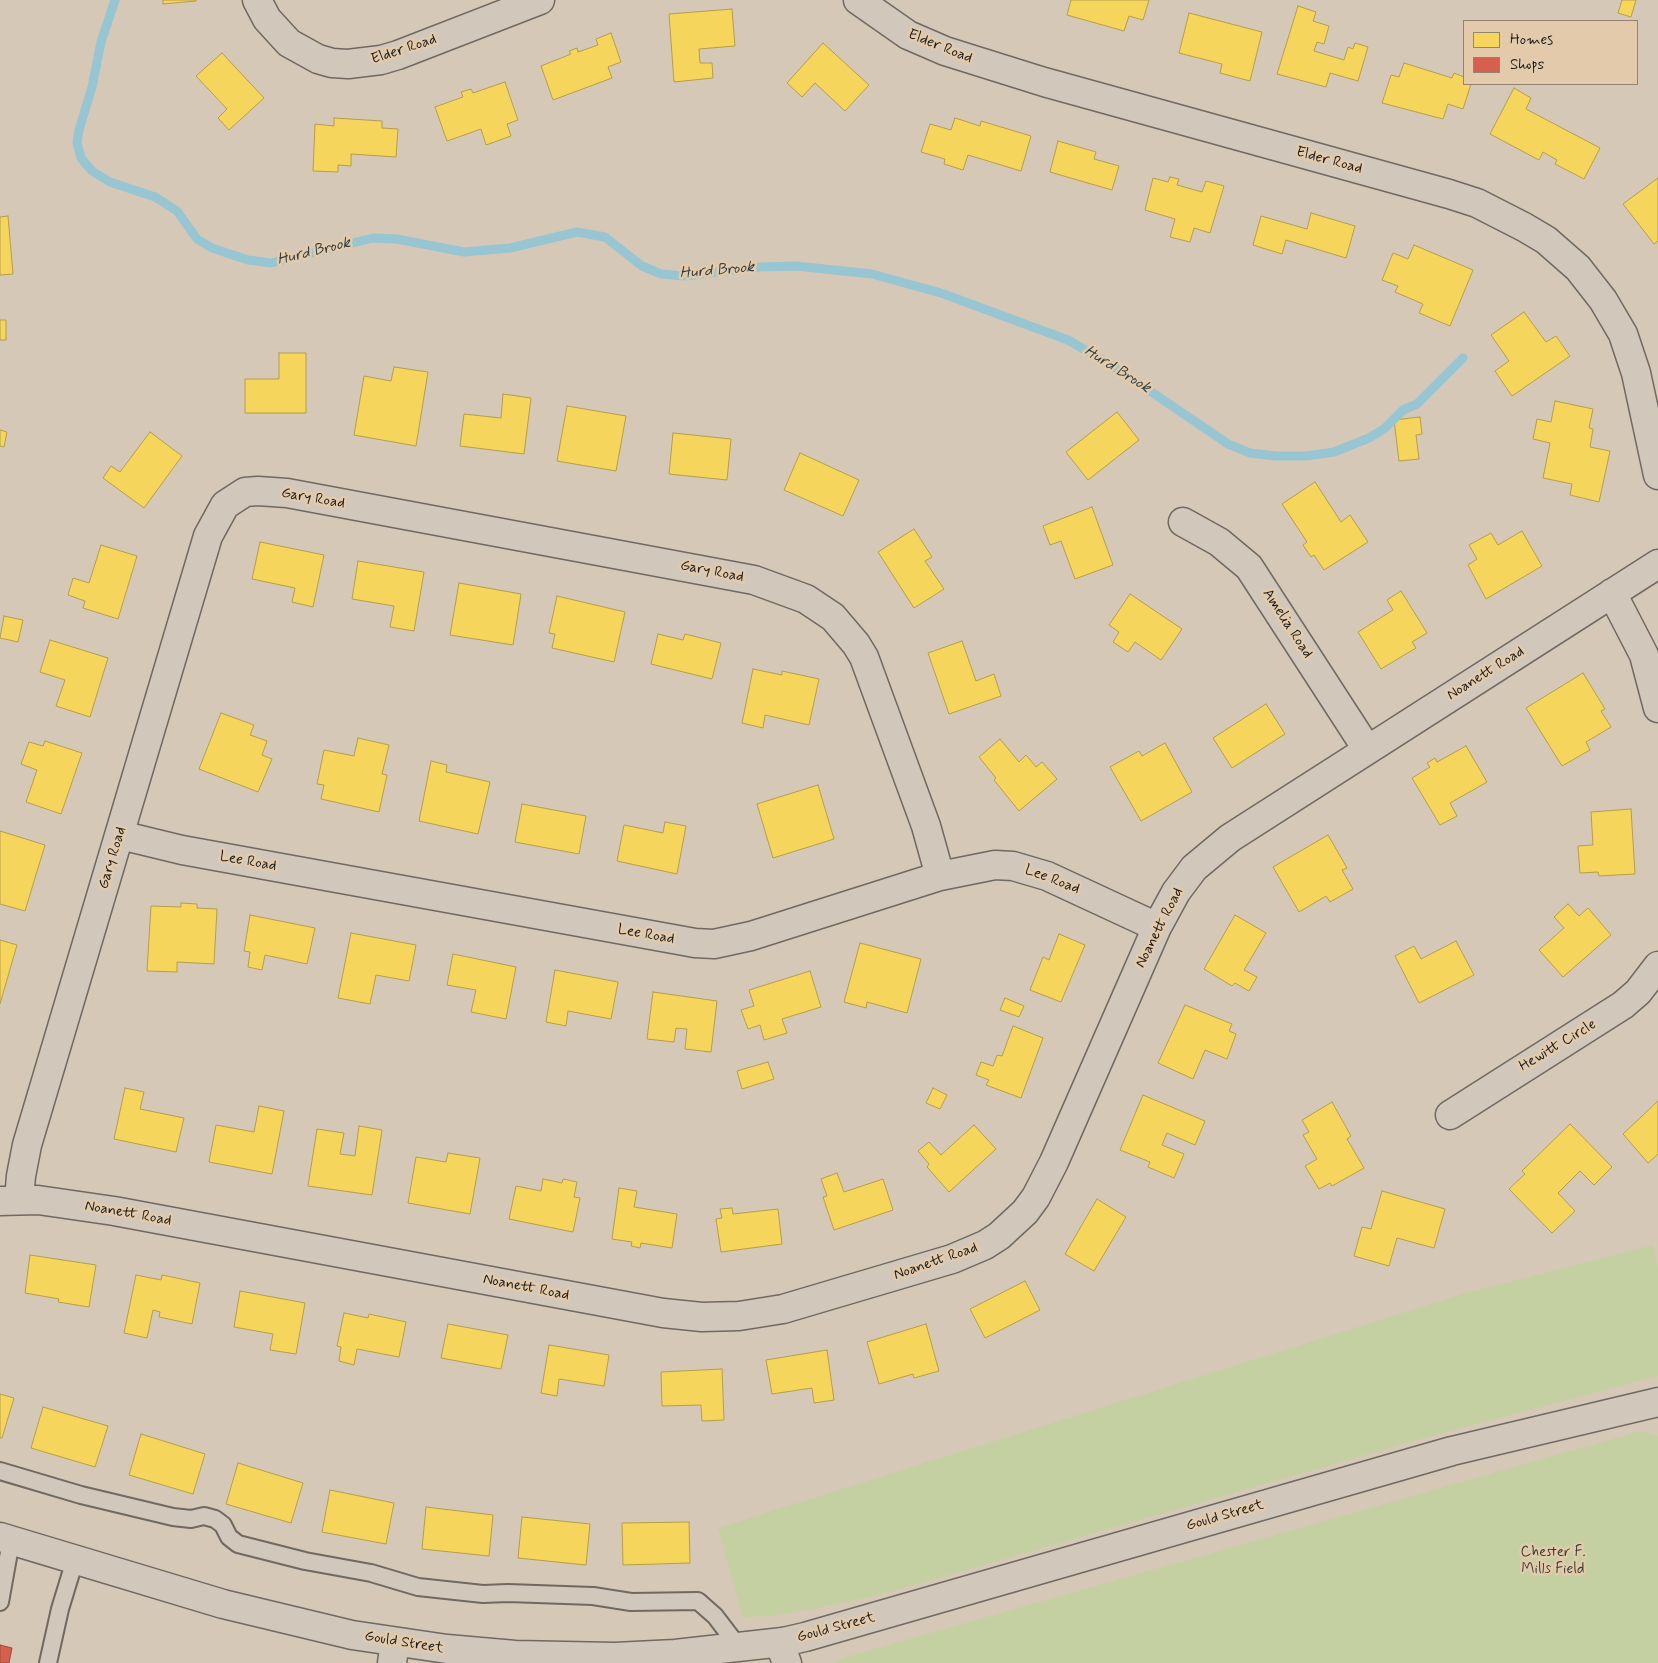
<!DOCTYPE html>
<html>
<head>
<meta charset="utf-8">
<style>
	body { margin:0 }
	#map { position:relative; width:1658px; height:1663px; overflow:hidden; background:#d5c8b7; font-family:Mynerve,sans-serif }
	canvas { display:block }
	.legend { position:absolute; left:1463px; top:20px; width:175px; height:65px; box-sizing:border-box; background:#e2caaa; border:1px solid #938471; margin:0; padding:6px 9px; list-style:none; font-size:15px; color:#1c1c1c }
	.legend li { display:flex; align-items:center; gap:10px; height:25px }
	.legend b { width:25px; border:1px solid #938471 }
</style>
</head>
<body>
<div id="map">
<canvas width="1658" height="1663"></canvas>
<ul class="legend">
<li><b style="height:14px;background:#f6d55c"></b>Homes</li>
<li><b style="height:14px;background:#d6604d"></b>Shops</li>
</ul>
</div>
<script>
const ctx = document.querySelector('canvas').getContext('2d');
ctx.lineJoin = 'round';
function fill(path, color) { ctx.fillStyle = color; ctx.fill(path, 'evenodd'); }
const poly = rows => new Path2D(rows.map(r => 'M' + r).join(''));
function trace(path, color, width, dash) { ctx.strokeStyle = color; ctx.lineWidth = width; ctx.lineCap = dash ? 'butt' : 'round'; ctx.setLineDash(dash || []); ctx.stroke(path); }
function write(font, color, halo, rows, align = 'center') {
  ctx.font = font + ' Mynerve,sans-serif'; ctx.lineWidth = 5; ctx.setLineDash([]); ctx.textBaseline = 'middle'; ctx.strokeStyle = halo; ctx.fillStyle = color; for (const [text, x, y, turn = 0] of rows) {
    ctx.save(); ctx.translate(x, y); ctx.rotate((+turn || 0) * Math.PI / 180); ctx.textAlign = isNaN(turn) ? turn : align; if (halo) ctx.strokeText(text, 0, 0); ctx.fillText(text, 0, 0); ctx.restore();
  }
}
const green = poly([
	[1653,1245,1658,1267,1658,1376,1431,1436,887,1593,823,1607,769,1616,743,1617,718,1528,1463,1294],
	[1641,1431,1658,1436,1658,1663,835,1663,846,1657]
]);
const homes = poly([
	[163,0,196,0,196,1,163,4,163,0],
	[1071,0,1149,0,1143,20,1129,16,1124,31,1067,15,1071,0],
	[1622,0,1636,0,1631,17,1618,13,1622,0],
	[1298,6,1316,12,1313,21,1329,26,1324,44,1317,42,1314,51,1344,60,1348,47,1353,49,1355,43,1368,47,1358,81,1330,73,1326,87,1277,74,1298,6],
	[732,9,735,46,699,49,700,63,712,63,713,78,674,82,669,14,732,9],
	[1189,13,1262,32,1250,81,1220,73,1222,64,1179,53,1189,13],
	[611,33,621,62,608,67,612,78,553,100,541,66,571,54,569,51,577,48,578,52,598,45,596,39,611,33],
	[823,43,869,85,845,111,815,83,802,97,787,83,823,43],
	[222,53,264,98,229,130,218,118,227,109,196,76,222,53],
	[1404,63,1452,78,1454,73,1464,77,1464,84,1471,84,1463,109,1448,104,1443,119,1382,103,1391,75,1399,77,1404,63],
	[505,82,518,120,507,124,511,136,486,145,481,129,447,141,435,107,463,97,461,92,471,89,473,93,505,82],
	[1514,88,1531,98,1526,109,1600,148,1584,179,1555,164,1557,160,1543,152,1539,160,1490,134,1514,88],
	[334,118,382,121,382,128,398,129,396,157,351,154,351,166,338,165,338,172,313,171,315,124,334,126,334,118],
	[955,118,980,126,981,121,1031,136,1021,171,968,155,963,170,944,164,945,159,921,152,930,124,951,130,955,118],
	[1058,141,1096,152,1094,159,1119,166,1112,190,1050,172,1058,141],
	[1170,177,1179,179,1177,185,1202,192,1206,181,1224,186,1210,233,1194,228,1190,242,1170,237,1175,219,1145,210,1153,178,1168,182,1170,177],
	[1658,178,1658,241,1654,244,1623,204,1658,178],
	[1311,213,1355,226,1346,258,1286,240,1282,254,1253,245,1261,216,1307,229,1311,213],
	[8,216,13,274,0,275,0,217,8,216],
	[1414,245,1473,270,1450,326,1419,313,1423,304,1395,292,1398,286,1382,280,1393,253,1408,259,1414,245],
	[1524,312,1546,342,1556,336,1570,356,1512,396,1495,371,1509,361,1491,335,1524,312],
	[0,320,6,320,6,340,0,340,0,320],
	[279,353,306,353,306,413,245,413,245,379,279,379,279,353],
	[394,367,428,372,416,446,354,435,364,376,391,381,394,367],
	[503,394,531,398,524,454,460,446,464,414,501,418,503,394],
	[1555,401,1593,409,1589,428,1593,429,1590,447,1610,451,1599,502,1570,495,1572,484,1543,478,1550,443,1533,439,1537,419,1551,422,1555,401],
	[567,406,626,416,616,471,557,461,567,406],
	[1117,412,1139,440,1088,480,1066,452,1117,412],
	[1420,417,1422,434,1416,435,1419,459,1399,461,1394,420,1420,417],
	[0,430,7,432,4,447,0,446,0,430],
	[150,432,182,456,144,508,103,478,111,466,120,472,150,432],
	[673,433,731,439,727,480,669,474,673,433],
	[800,453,859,480,843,516,784,490,800,453],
	[1315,482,1341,522,1350,515,1368,542,1324,570,1314,555,1311,557,1303,545,1307,542,1282,504,1315,482],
	[1092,507,1113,565,1075,579,1061,541,1050,545,1043,526,1092,507],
	[914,529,932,557,925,561,944,589,914,608,878,552,914,529],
	[1522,531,1542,566,1486,599,1468,565,1477,559,1469,545,1491,533,1498,545,1522,531],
	[260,542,324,555,313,607,292,602,295,588,252,579,260,542],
	[101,545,137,556,118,619,83,608,85,601,68,595,73,578,89,583,101,545],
	[358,561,424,572,414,631,390,627,394,606,352,599,358,561],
	[459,583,521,594,513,645,450,635,459,583],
	[1401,591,1427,633,1412,642,1416,648,1381,669,1358,632,1393,610,1387,600,1401,591],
	[1130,594,1182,629,1161,660,1135,642,1128,652,1113,642,1119,632,1109,625,1130,594],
	[557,596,625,612,614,662,552,648,555,634,549,633,557,596],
	[4,616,23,620,18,642,0,638,4,616],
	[658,634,683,640,685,634,721,643,712,679,651,664,658,634],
	[50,640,108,658,90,717,56,706,65,680,40,672,50,640],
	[962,641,976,681,994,674,1001,696,949,714,928,653,962,641],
	[753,669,782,675,782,671,819,679,809,725,765,715,763,728,742,723,753,669],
	[1583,673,1605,709,1601,711,1611,727,1586,742,1590,750,1562,766,1526,708,1583,673],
	[1266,704,1285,734,1232,768,1213,738,1266,704],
	[221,713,254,725,250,735,267,741,262,755,272,759,258,792,199,769,221,713],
	[358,738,389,745,382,774,387,775,379,812,321,799,324,785,317,784,324,750,354,756,358,738],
	[1000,739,1019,762,1026,755,1036,767,1042,762,1057,779,1019,811,994,780,996,778,979,757,1000,739],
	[45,741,82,753,61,814,26,802,37,770,21,764,29,742,43,746,45,741],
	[1165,743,1192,792,1141,821,1110,767,1139,751,1142,756,1165,743],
	[1466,746,1487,782,1450,803,1457,816,1440,825,1412,778,1430,767,1427,763,1435,758,1437,762,1466,746],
	[431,761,447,765,446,772,490,782,478,834,419,821,431,761],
	[818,785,834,839,773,858,757,804,818,785],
	[522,804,586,816,579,854,515,842,522,804],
	[1631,809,1635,874,1599,876,1598,872,1580,873,1578,846,1593,845,1591,812,1631,809],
	[665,822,686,826,677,874,617,861,624,825,663,833,665,822],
	[0,831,45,845,25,911,0,904,0,831],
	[1328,835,1347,868,1342,870,1353,889,1330,902,1326,896,1299,912,1273,867,1328,835],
	[181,903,197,904,197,908,217,909,214,964,177,962,177,972,147,971,151,906,181,907,181,903],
	[1568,904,1579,916,1588,908,1611,935,1563,977,1539,950,1564,928,1554,917,1568,904],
	[250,915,315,928,307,964,265,955,262,970,248,967,250,952,244,951,250,915],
	[1235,915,1266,933,1244,970,1257,977,1249,991,1235,983,1232,986,1204,969,1235,915],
	[351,933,416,945,409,981,376,975,370,1004,338,998,351,933],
	[1059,934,1085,945,1061,1002,1030,990,1043,957,1049,960,1059,934],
	[0,940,17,945,0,1004,0,940],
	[1456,941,1474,975,1419,1003,1395,956,1414,946,1421,959,1456,941],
	[860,943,921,959,907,1013,867,1002,866,1008,844,1002,860,943],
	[453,954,516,967,506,1019,471,1012,476,990,447,985,453,954],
	[555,970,618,982,611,1019,568,1011,566,1026,546,1022,555,970],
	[810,971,821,1007,782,1019,787,1033,764,1040,760,1025,748,1029,741,1010,754,1006,749,990,810,971],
	[653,992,717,1001,711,1052,685,1049,687,1029,676,1028,674,1042,647,1039,653,992],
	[1005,998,1024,1006,1019,1017,1000,1010,1005,998],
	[1185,1005,1232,1024,1229,1031,1236,1034,1227,1059,1205,1050,1193,1079,1158,1063,1185,1005],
	[1013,1026,1043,1038,1021,1098,986,1085,989,1080,976,1075,981,1062,993,1066,997,1055,1002,1056,1013,1026],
	[768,1062,774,1079,742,1089,737,1071,768,1062],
	[125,1088,144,1092,140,1109,184,1118,176,1152,114,1139,125,1088],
	[933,1088,947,1095,940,1109,926,1103,933,1088],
	[1143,1095,1205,1121,1195,1145,1167,1133,1162,1145,1184,1154,1174,1178,1148,1167,1150,1162,1120,1150,1143,1095],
	[1658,1101,1658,1154,1648,1163,1623,1134,1658,1101],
	[1332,1102,1351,1136,1347,1139,1364,1168,1332,1186,1330,1183,1319,1189,1305,1166,1317,1159,1303,1135,1309,1132,1302,1120,1332,1102],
	[259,1106,284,1111,272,1174,209,1162,216,1125,254,1132,259,1106],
	[1570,1124,1612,1167,1594,1185,1580,1171,1558,1193,1575,1211,1552,1233,1509,1189,1525,1174,1522,1171,1570,1124],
	[974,1125,996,1149,949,1192,927,1167,929,1164,918,1151,929,1142,941,1155,974,1125],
	[359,1126,382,1130,372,1195,308,1186,317,1129,344,1133,340,1154,355,1156,359,1126],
	[448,1153,480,1158,470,1214,408,1203,416,1157,446,1162,448,1153],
	[837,1173,844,1192,883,1179,893,1210,834,1230,823,1197,827,1196,821,1179,837,1173],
	[543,1179,562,1183,563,1179,577,1182,574,1197,580,1198,573,1232,509,1219,516,1186,541,1191,543,1179],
	[619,1188,637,1191,634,1207,677,1214,672,1248,641,1243,640,1248,631,1246,632,1242,612,1239,619,1188],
	[1382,1191,1445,1209,1434,1248,1397,1238,1389,1266,1354,1256,1362,1227,1371,1229,1382,1191],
	[1097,1199,1126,1217,1094,1271,1065,1254,1097,1199],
	[732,1208,733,1214,778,1209,782,1244,721,1252,716,1219,722,1218,720,1209,732,1208],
	[30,1255,96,1265,89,1307,58,1302,59,1299,25,1293,30,1255],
	[136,1275,161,1280,162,1275,200,1283,192,1324,159,1317,160,1312,153,1310,147,1338,124,1333,136,1275],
	[1025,1281,1040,1310,985,1338,970,1309,1025,1281],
	[240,1291,305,1303,296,1354,270,1350,273,1334,234,1327,240,1291],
	[344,1313,368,1318,369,1314,406,1322,399,1357,357,1349,354,1365,339,1361,341,1347,337,1346,344,1313],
	[448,1324,508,1335,501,1369,441,1358,448,1324],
	[926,1324,939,1371,914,1378,913,1374,879,1384,867,1342,926,1324],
	[549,1345,609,1355,604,1386,559,1379,557,1396,541,1393,549,1345],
	[827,1350,834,1400,814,1403,812,1388,772,1394,766,1360,827,1350],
	[722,1369,724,1420,702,1421,701,1405,662,1406,661,1372,722,1369],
	[0,1394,14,1398,2,1438,0,1438,0,1394],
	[43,1407,108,1426,95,1467,31,1448,43,1407],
	[141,1434,205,1454,193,1494,129,1475,141,1434],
	[238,1463,303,1483,291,1523,226,1504,238,1463],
	[330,1490,394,1503,386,1544,322,1532,330,1490],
	[426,1507,493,1515,489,1556,422,1549,426,1507],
	[522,1517,590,1524,586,1565,518,1558,522,1517],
	[689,1522,690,1563,623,1565,622,1523,689,1522]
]);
const shops = poly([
	[0,1645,12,1648,9,1663,0,1663,0,1645]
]);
const stream = poly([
	[115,0,101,42,92,87,79,130,77,143,81,158,92,171,110,182,155,197,177,211,197,239,212,248,248,260,271,263,373,238,397,239,464,252,510,248,577,232,605,237,642,266,661,274,685,276,761,267,796,266,872,274,941,293,1068,340,1119,370,1228,444,1250,453,1276,456,1306,456,1334,452,1369,438,1385,428,1403,410,1417,404,1463,358]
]);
const lane = poly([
	[0,1471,81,1495,173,1517,191,1519,204,1516,215,1519,223,1525,229,1537,238,1544,305,1561,371,1573,418,1587,483,1594,508,1593,593,1596,631,1602,698,1601,715,1616,738,1646],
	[0,1602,11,1541],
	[48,1663,60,1609,75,1560]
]);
const street = poly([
	[257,0,267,19,289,43,318,59,332,63,348,64,381,60,398,55,540,0],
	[858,0,908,35,945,51,1044,82,1449,194,1477,203,1524,227,1546,240,1578,268,1603,300,1623,334,1636,373,1658,475],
	[1183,522,1219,542,1249,567,1367,749],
	[1612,593,1644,655,1658,708],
	[120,835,182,850,695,943,714,944,751,936,940,876,995,865,1013,866,1047,876,1157,927],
	[1450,1115,1623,1005,1638,992,1658,966],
	[19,1199,21,1176,27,1145,208,536,225,505,245,492,258,491,287,493,754,580,806,599,833,617,856,644,864,657,926,826,940,876],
	[0,1201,38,1200,114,1211,663,1313,702,1317,739,1316,783,1309,952,1259,985,1245,999,1236,1025,1212,1036,1197,1054,1162,1157,927,1176,892,1194,868,1230,838,1658,564],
	[783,1642,782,1650,787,1663],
	[392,1663,395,1642]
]);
const secondary = poly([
	[0,1537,223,1604,352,1635,447,1649,515,1655,615,1657,675,1654,783,1642,805,1637,1452,1451,1658,1402]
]);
const streetNames = [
	["Elder Road",940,47,22],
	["Elder Road",404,50,-18],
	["Elder Road",1329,161,15],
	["Gary Road",313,499,10],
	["Gary Road",712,572,11],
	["Amelia Road",1287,624,57],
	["Noanett Road",1486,674,-32],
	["Gary Road",113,858,-73],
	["Lee Road",248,862,10],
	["Lee Road",1052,880,21],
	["Noanett Road",1160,928,-63],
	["Lee Road",646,935,10],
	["Hewitt Circle",1558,1046,-31],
	["Noanett Road",128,1214,10],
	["Noanett Road",936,1262,-19],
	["Noanett Road",526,1288,11],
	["Gould Street",1225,1516,-16],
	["Gould Street",836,1628,-15],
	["Gould Street",404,1643,9]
];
const parkNames = [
	["Chester F.",1553,1553],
	["Mills Field",1553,1570]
];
const waterNames = [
	["Hurd Brook",314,252,-14],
	["Hurd Brook",717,271,-5],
	["Hurd Brook",1117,370,32]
];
fill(green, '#c4d0a1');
fill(homes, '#f6d55c');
trace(homes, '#b59e49', 1);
fill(shops, '#d6604d');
trace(shops, '#9e4c3e', 1);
trace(stream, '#97c5d2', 9);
trace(lane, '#6f6962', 20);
trace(street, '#6f6962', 31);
trace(secondary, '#6f6962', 31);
trace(lane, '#d1c7bb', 16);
trace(street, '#d1c7bb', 28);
trace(secondary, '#d1c7bb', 28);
write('15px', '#1c1c1c', '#e2caaa', streetNames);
write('15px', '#3b4133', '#e2caaa', parkNames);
write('italic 16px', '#2f3e43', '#e2caaa', waterNames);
</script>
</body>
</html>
